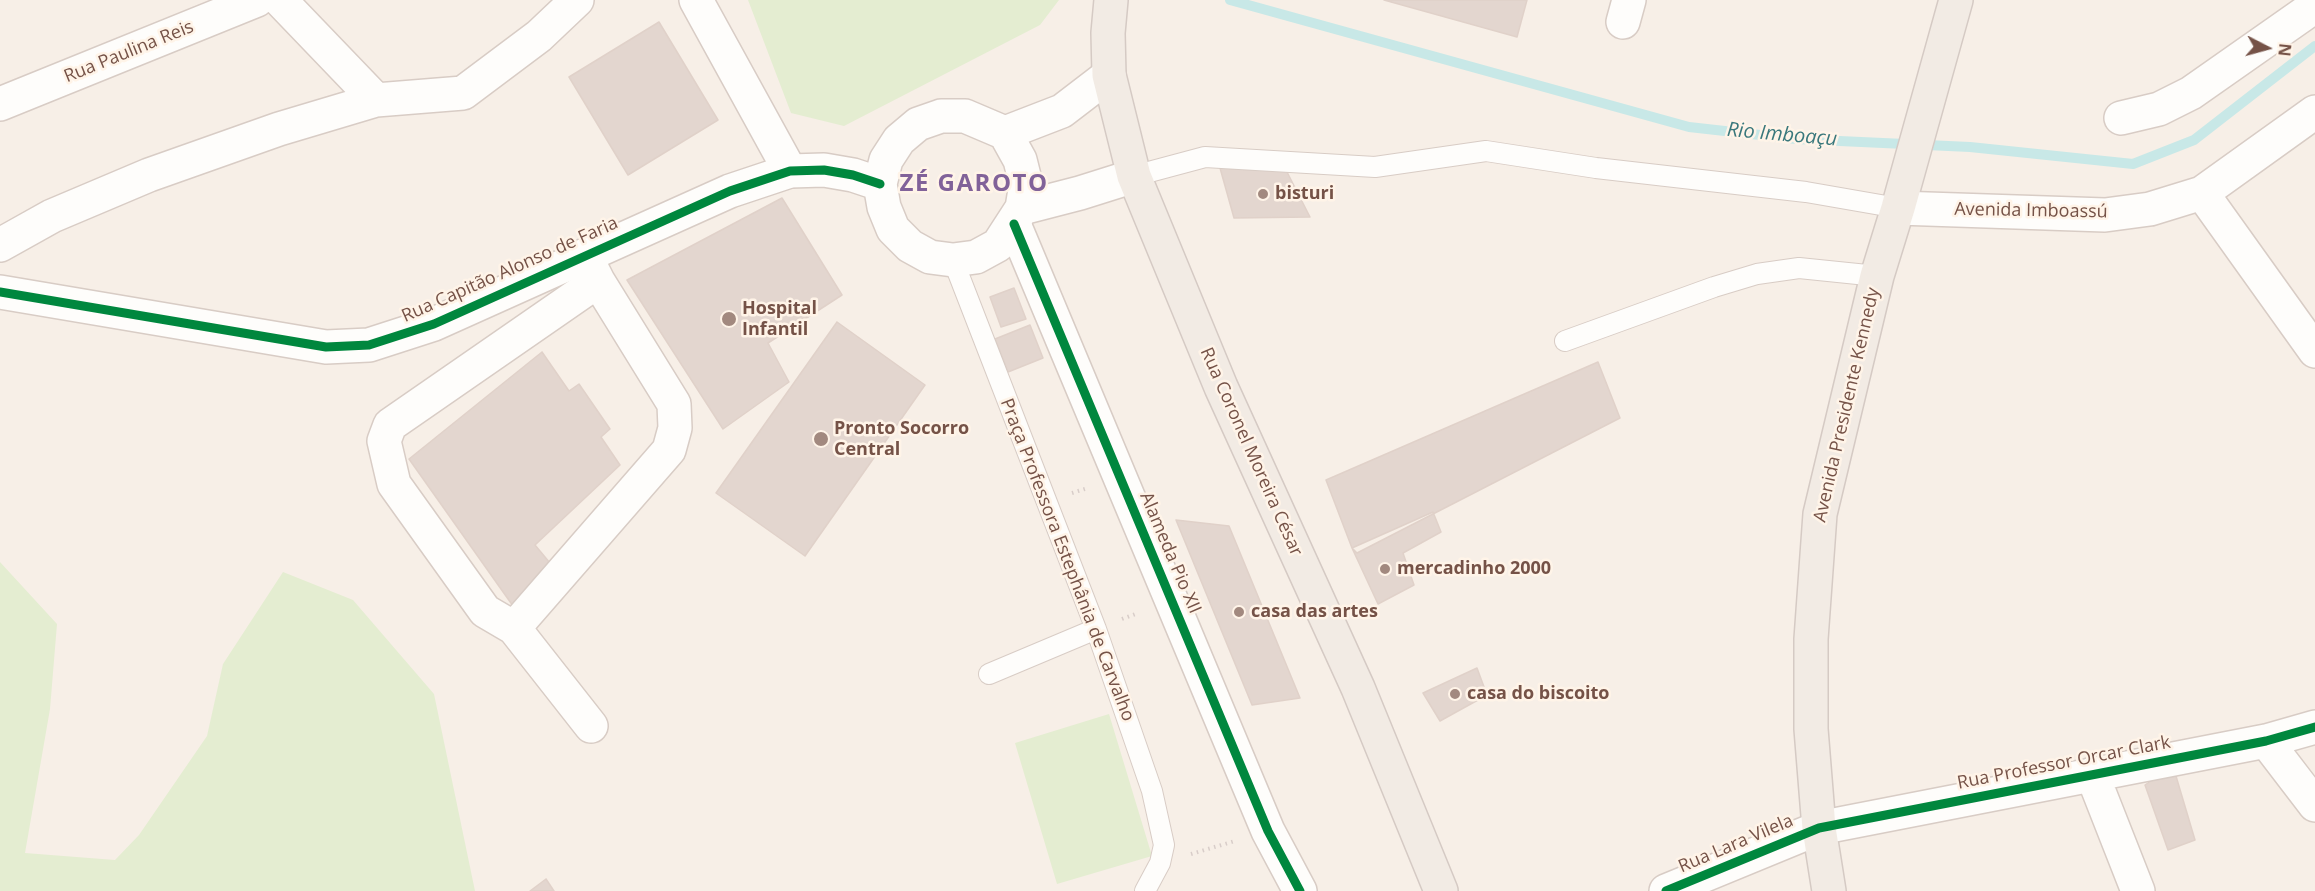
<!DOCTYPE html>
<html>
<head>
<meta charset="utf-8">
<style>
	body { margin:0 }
	#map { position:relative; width:2315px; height:891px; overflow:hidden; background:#f7efe7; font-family:"Open Sans",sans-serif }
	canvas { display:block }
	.north { position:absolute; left:2237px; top:18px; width:60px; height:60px; -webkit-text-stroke:4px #fff4e8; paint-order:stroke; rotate:96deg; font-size:16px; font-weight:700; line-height:24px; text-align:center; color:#755247 }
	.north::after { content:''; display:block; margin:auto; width:21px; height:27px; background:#755247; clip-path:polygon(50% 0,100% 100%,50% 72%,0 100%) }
</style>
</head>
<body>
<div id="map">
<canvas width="2315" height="891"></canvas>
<div class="north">N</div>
</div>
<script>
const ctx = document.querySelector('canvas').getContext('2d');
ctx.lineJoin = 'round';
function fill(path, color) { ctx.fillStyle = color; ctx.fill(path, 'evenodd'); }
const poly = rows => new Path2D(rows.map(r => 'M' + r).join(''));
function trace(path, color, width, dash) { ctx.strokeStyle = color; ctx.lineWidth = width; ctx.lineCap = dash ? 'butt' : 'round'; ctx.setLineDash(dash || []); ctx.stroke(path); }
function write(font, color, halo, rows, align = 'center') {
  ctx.font = font + ' "Open Sans",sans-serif'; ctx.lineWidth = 5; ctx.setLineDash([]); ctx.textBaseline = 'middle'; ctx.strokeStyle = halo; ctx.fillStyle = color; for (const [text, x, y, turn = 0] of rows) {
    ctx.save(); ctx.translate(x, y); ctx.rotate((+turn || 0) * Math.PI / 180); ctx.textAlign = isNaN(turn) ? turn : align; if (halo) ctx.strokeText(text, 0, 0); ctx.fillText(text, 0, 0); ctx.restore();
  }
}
const green = poly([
	[748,0,1059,0,1040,25,844,126,791,113],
	[0,562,57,624,50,709,25,853,115,860,139,835,207,736,223,664,283,572,353,600,434,694,475,891,0,891],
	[1109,714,1152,856,1057,884,1015,743]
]);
const stream = poly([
	[1230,0,1689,127,1796,139,1970,147,2133,164,2194,140,2315,46]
]);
const building = poly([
	[1384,0,1527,0,1517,37,1384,0],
	[659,22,718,120,628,175,569,77,659,22],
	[1220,168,1286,170,1310,217,1234,218,1220,168],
	[782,198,842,295,768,343,789,382,723,429,627,280,782,198],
	[1014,288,1026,319,1001,327,990,297,1014,288],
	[837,322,925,385,805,556,716,493,837,322],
	[1030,325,1043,358,1008,372,995,339,1030,325],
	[542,352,569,391,579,384,610,429,601,437,620,465,535,545,555,569,513,606,409,459,542,352],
	[1598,362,1620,418,1357,553,1352,548,1326,480,1598,362],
	[1433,512,1441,532,1403,553,1414,585,1378,604,1352,548,1433,512],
	[1176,520,1229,526,1300,698,1252,705,1176,520],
	[1477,668,1487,695,1440,721,1423,693,1477,668],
	[2173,766,2195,840,2168,850,2145,785,2173,766],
	[546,879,554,891,530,891,546,879]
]);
const path = poly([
	[1072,493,1088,488],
	[1122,619,1138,613],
	[1191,854,1235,841]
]);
const service = poly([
	[1134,176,1205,157,1375,167,1486,151,1596,168,1806,192,1898,208],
	[953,260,1096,629,1152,791,1164,845,1160,863,1145,891],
	[1565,341,1714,287,1757,274,1799,268,1877,276],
	[989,674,1096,629]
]);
const minor = poly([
	[280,0,376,100,463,93,539,36,577,0],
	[696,0,790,171],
	[1623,22,1629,0],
	[0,104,257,0],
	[2121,118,2159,109,2191,93,2315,6],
	[2202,193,2315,351],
	[1898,208,2105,215,2150,209,2202,193,2315,112],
	[1014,224,1268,831,1300,891],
	[0,245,52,216,149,175,279,129,376,100],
	[585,255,598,281,674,404,675,428,669,450,514,628,591,726],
	[514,628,485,611,394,484,384,441,390,425,598,281],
	[2266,741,2315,805],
	[2092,774,2138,891],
	[1666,891,1819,828,2266,741,2315,727]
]);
const tertiary = poly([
	[941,116,965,116,1005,133,1020,160,1026,184,1022,208,998,245,976,257,953,260,930,257,910,246,893,229,884,207,880,184,886,160,899,140,918,124,941,116],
	[1005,133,1062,111,1109,75],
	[1022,208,1080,193,1134,176],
	[0,292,326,347,369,345,434,324,730,191,790,171,824,170,853,175,880,184]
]);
const primary = poly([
	[1111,0,1108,33,1109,75,1134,176,1221,387,1358,688,1441,891],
	[1829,891,1819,828,1811,729,1811,639,1820,514,1877,276,1898,208,1956,0]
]);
const cycleway = poly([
	[1014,224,1268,831,1300,891],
	[0,292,326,347,369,345,434,324,730,191,790,171,824,170,853,175,880,184],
	[1666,891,1819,828,2266,741,2315,727]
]);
const markers = [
	[1263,194,6,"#a2897f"],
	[729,319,8,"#a2897f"],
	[821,439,8,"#a2897f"],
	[1385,569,6,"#a2897f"],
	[1239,612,6,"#a2897f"],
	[1455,694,6,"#a2897f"]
];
const streetNames = [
	["Rua Paulina Reis",129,52,-22],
	["Avenida Imboassú",2031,211,1],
	["Rua Capitão Alonso de Faria",510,270,-24],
	["Avenida Presidente Kennedy",1847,405,-77],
	["Rua Coronel Moreira César",1251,452,66],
	["Alameda Pio XII",1170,553,67],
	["Praça Professora Estephânia de Carvalho",1067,560,69],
	["Rua Professor Orcar Clark",2064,763,-11],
	["Rua Lara Vilela",1736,844,-23]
];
const poiNames = [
	["bisturi",1275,194],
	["Hospital",742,309],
	["Infantil",742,330],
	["Pronto Socorro",834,429],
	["Central",834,450],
	["mercadinho 2000",1397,569],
	["casa das artes",1251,612],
	["casa do biscoito",1467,694]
];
const waterNames = [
	["Rio Imboaçu",1782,135,5]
];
const districtNames = [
	["ZÉ GAROTO",974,184]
];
fill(green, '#e4edd1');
trace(stream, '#c8e8e7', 10);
fill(building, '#e3d6cf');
trace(building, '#e0d1c9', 1.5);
trace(service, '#d8ccc5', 22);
trace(minor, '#d8ccc5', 36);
trace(tertiary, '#d8ccc5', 36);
trace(primary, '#d5cac4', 36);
trace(path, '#d8cdc9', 4, [1.5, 4.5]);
trace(service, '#fefdfb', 20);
trace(minor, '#fefdfb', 33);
trace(tertiary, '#fefdfb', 33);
trace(primary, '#f2ebe4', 33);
trace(cycleway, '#00873e', 9);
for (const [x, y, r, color] of markers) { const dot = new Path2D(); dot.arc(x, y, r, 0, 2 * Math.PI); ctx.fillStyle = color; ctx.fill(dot); trace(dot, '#fff4e8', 2); }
write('18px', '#755247', '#fff4e8', streetNames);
write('bold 18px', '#755247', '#fff4e8', poiNames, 'left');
write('italic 20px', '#3a787c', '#fff4e8', waterNames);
ctx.letterSpacing = '1.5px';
write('bold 24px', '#816299', '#fff4e8', districtNames);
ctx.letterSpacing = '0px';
</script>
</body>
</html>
